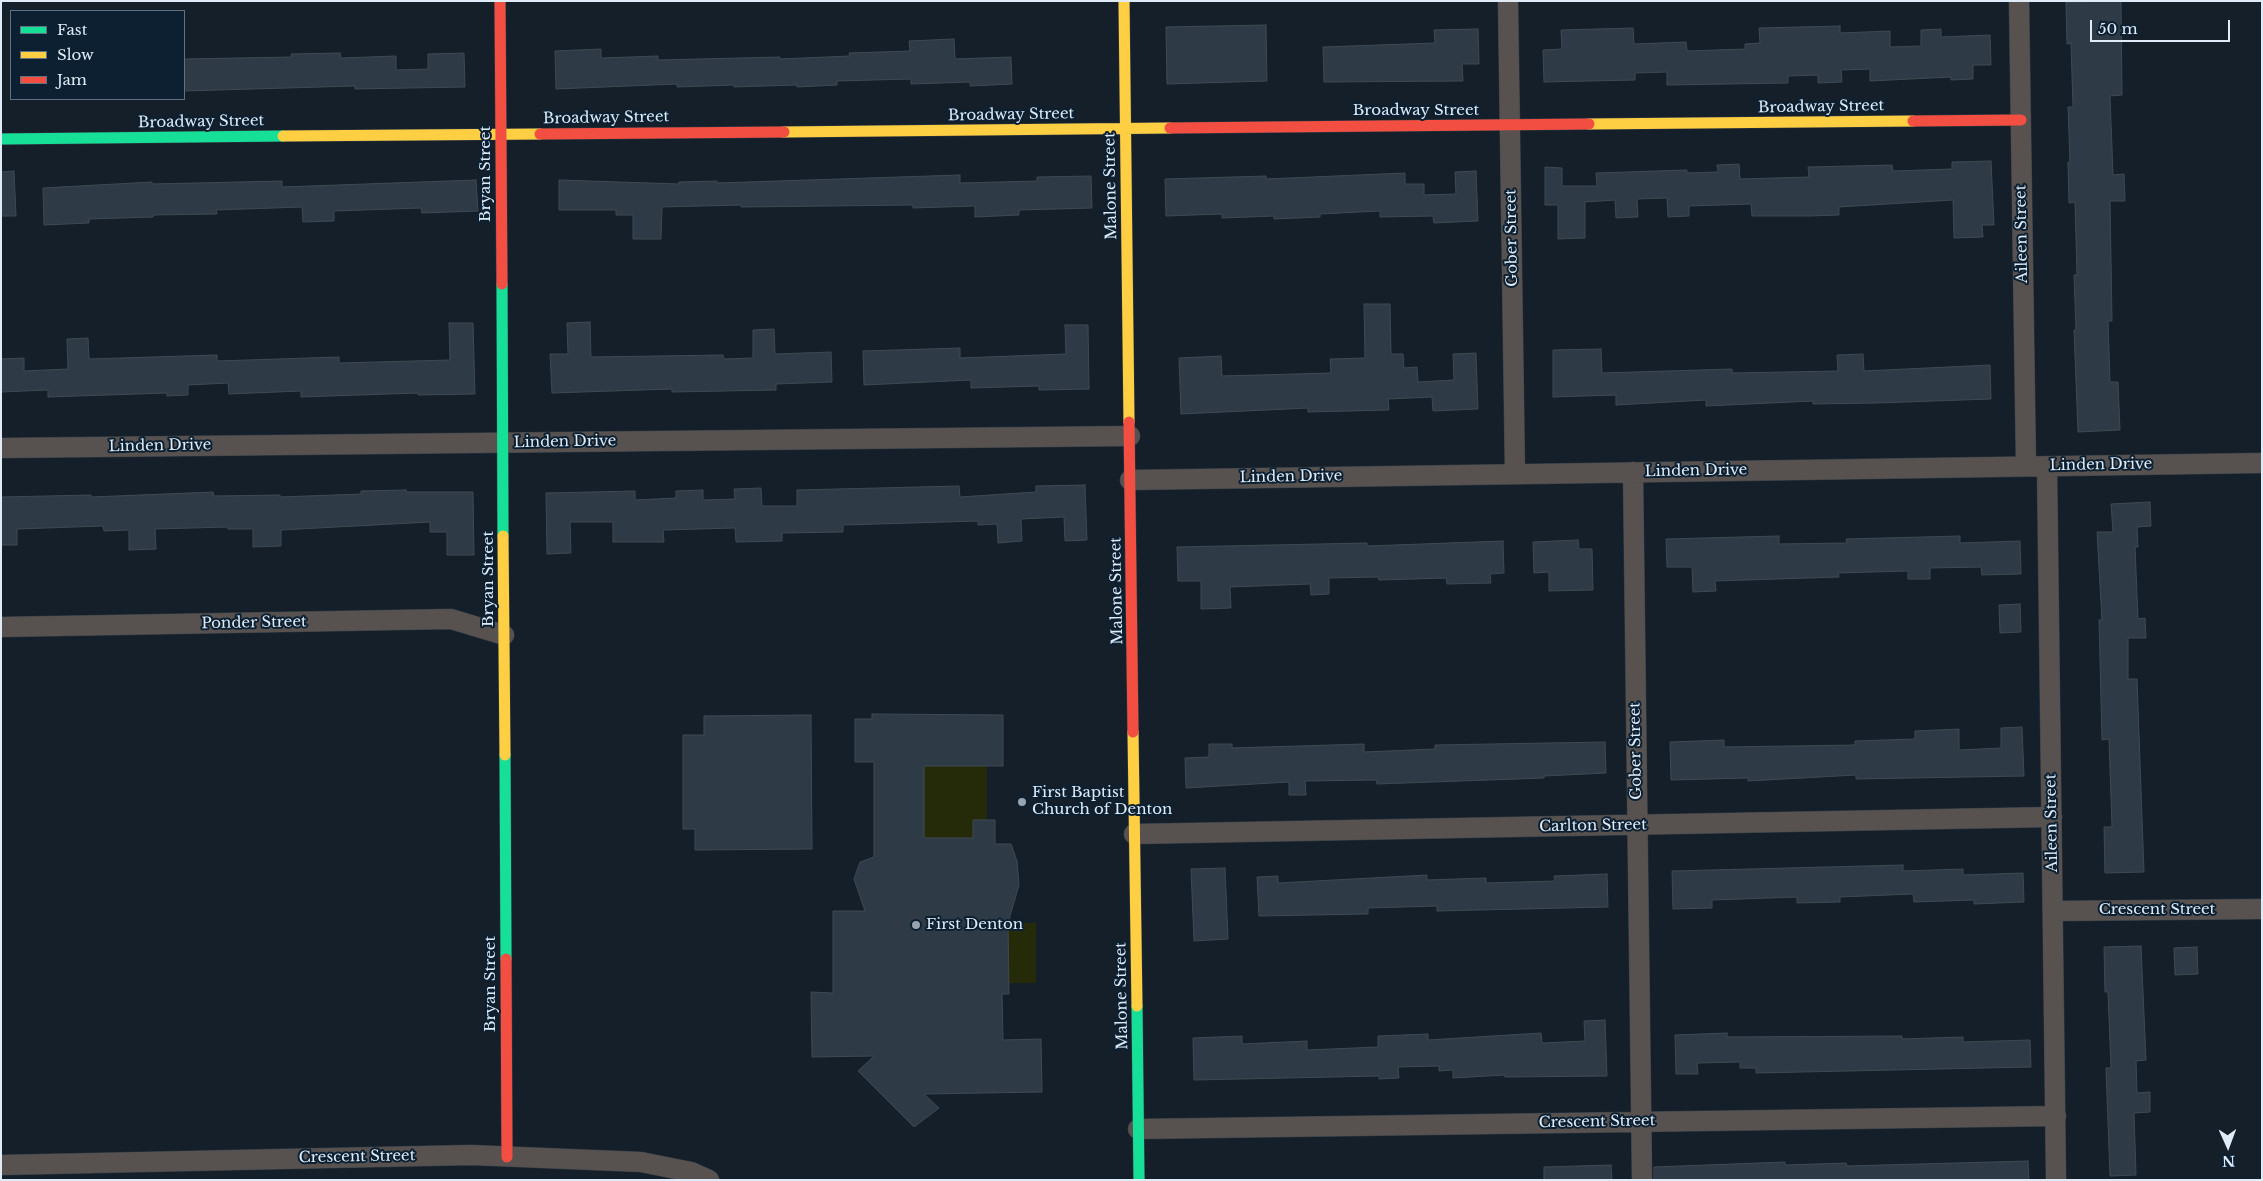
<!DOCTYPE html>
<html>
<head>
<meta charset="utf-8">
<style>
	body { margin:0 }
	#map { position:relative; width:2263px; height:1181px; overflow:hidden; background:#141f2a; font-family:"Libre Baskerville",serif }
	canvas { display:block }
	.frame { position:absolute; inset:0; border:2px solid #dfecf8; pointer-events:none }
	.legend { position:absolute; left:10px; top:10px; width:175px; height:90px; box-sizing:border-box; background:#0c2032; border:1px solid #607281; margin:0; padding:6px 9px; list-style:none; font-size:15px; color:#dfecf8 }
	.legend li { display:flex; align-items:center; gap:10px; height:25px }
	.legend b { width:25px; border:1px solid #607281 }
	.north { position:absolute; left:2203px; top:1121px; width:50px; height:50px; -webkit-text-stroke:4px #0c2032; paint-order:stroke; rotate:178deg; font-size:14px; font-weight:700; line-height:20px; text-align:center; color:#dfecf8 }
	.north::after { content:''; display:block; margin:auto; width:18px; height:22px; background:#dfecf8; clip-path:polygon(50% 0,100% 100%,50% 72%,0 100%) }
	.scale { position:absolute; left:2090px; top:20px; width:140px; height:22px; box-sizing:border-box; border:2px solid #dfecf8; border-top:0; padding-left:6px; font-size:15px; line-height:18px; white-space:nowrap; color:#dfecf8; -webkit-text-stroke:4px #0c2032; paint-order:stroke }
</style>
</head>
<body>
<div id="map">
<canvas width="2263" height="1181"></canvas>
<div class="frame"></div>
<ul class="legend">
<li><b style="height:6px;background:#16e098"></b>Fast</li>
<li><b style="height:6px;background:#ffcf43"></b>Slow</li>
<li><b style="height:6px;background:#f24e42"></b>Jam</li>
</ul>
<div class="north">N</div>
<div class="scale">50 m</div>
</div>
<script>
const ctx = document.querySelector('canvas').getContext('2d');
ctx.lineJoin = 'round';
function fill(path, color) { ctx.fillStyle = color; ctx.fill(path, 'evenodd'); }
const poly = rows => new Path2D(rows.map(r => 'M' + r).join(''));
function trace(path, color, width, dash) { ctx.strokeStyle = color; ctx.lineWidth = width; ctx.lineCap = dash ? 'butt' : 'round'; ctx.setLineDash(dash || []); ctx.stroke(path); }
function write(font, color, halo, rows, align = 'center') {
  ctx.font = font + ' "Libre Baskerville",serif'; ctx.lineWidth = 4; ctx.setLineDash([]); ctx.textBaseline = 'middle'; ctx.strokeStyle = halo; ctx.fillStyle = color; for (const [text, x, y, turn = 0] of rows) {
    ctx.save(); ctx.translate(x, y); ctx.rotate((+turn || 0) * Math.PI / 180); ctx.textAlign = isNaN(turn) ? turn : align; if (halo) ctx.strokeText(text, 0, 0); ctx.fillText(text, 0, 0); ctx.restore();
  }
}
const green = poly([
	[987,765,987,820,973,820,973,838,924,843,924,766],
	[1007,923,1036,923,1036,983,1009,983]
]);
const building = poly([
	[2121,1,2122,95,2110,96,2113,175,2124,174,2125,201,2110,201,2112,321,2108,321,2110,382,2118,382,2120,430,2078,432,2074,330,2076,330,2074,275,2077,275,2075,202,2069,203,2068,162,2070,162,2068,107,2073,107,2071,43,2067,44,2066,2,2121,1],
	[1266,25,1267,81,1167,84,1166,27,1266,25],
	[1840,26,1840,33,1890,31,1890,47,1921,46,1921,30,1941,29,1941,37,1990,35,1991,65,1973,65,1973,79,1951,80,1951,77,1870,81,1870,69,1841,70,1842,82,1818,83,1818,75,1788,76,1788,83,1667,85,1667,72,1635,73,1635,80,1544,82,1543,50,1562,49,1561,30,1633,28,1634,44,1686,42,1687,51,1745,49,1745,44,1760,43,1759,28,1840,26],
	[1478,29,1479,64,1462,64,1463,81,1324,82,1323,47,1435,43,1434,30,1478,29],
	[954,39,955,59,1011,57,1012,84,970,86,970,82,911,84,911,79,837,81,837,85,797,87,797,85,734,87,734,85,677,87,677,84,556,89,555,51,601,49,601,58,658,56,658,60,780,57,780,59,850,56,849,53,910,51,909,41,954,39],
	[340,53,341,58,396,56,396,70,428,69,428,54,464,53,465,87,355,89,355,86,184,91,184,59,292,57,291,54,340,53],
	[1991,161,1994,225,1982,225,1983,237,1954,238,1953,200,1839,207,1839,215,1810,216,1752,216,1751,204,1689,206,1689,216,1668,217,1667,198,1637,199,1638,217,1616,218,1615,200,1585,202,1585,238,1558,239,1558,205,1545,205,1545,167,1562,168,1562,186,1597,186,1596,173,1687,170,1687,173,1718,172,1717,165,1739,164,1740,179,1809,177,1808,167,1892,165,1893,171,1952,169,1952,162,1991,161],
	[14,171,16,216,1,216,1,172,14,171],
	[1476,171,1478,221,1434,223,1433,216,1380,217,1380,211,1320,214,1320,217,1274,219,1274,216,1222,218,1222,214,1166,216,1165,179,1266,176,1266,179,1405,173,1405,184,1424,184,1424,195,1456,194,1455,172,1476,171],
	[960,175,960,183,1037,181,1037,177,1091,176,1092,208,1019,210,1019,215,975,217,975,206,913,208,913,205,741,207,741,205,662,207,661,239,633,239,633,215,616,215,616,210,559,210,559,180,679,184,679,182,717,181,717,183,960,175],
	[476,180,478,211,422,213,421,208,334,211,334,221,303,222,302,207,216,210,217,214,153,215,153,217,89,219,89,223,44,225,43,188,152,182,152,184,282,181,282,187,476,180],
	[1364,304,1390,304,1391,354,1403,354,1404,368,1417,367,1418,382,1454,380,1453,354,1476,353,1478,409,1433,411,1432,397,1388,399,1389,410,1308,412,1308,408,1181,414,1179,358,1221,356,1222,376,1331,373,1330,359,1365,358,1364,304],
	[590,322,591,357,723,355,724,359,753,358,753,330,774,329,775,354,831,352,832,382,776,384,776,390,672,392,672,389,552,393,550,354,568,354,567,323,590,322],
	[449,323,473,323,475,394,418,395,418,393,301,397,301,391,229,394,228,383,188,385,188,395,167,396,167,393,48,397,48,390,1,392,1,359,24,358,24,371,68,369,67,339,88,338,89,359,217,355,217,361,339,357,339,363,450,360,449,323],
	[1065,325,1088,325,1089,389,1039,390,1039,386,971,388,971,380,864,385,863,351,960,348,960,358,1066,354,1065,325],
	[1601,349,1602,373,1732,369,1732,373,1838,371,1837,355,1863,354,1864,371,1990,365,1991,399,1876,403,1813,404,1813,401,1706,406,1706,400,1616,405,1616,395,1553,397,1553,350,1601,349],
	[1085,485,1087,540,1065,541,1064,517,1021,519,1022,541,998,543,997,524,978,525,978,521,843,525,843,532,782,533,782,541,736,542,735,528,663,530,664,542,613,542,613,522,570,522,571,553,547,554,546,493,635,491,635,500,676,498,676,491,703,490,703,500,735,499,734,489,761,488,762,506,797,506,797,490,959,486,960,497,1036,492,1036,486,1085,485],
	[406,490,406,492,473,492,474,555,447,555,447,532,430,532,430,522,281,530,281,546,253,547,253,529,228,529,228,527,155,529,156,549,129,550,129,530,104,531,103,526,17,529,17,545,1,545,1,497,91,495,91,497,213,492,214,496,280,495,280,497,361,494,361,491,406,490],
	[2150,502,2151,526,2137,527,2138,547,2135,547,2138,619,2145,618,2146,638,2128,638,2128,679,2137,679,2144,872,2105,873,2104,827,2112,827,2109,739,2102,740,2099,620,2102,620,2097,532,2113,532,2111,504,2150,502],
	[1779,536,1779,544,1847,543,1846,539,1960,536,1960,543,2020,541,2021,574,1982,575,1981,567,1930,568,1930,579,1908,579,1908,571,1838,573,1839,577,1715,581,1716,591,1693,592,1692,567,1667,567,1666,539,1779,536],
	[1578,540,1579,549,1592,549,1593,590,1549,591,1549,572,1534,573,1533,542,1578,540],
	[1503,541,1504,573,1490,574,1491,583,1447,584,1446,578,1379,580,1378,577,1329,578,1329,594,1311,595,1310,584,1230,587,1231,608,1201,609,1201,581,1178,581,1177,547,1367,543,1367,546,1503,541],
	[2020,604,2021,632,2000,633,1999,605,2020,604],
	[872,714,1003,715,1003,766,924,766,924,838,973,838,973,820,995,820,995,844,1011,844,1017,861,1019,885,1008,923,1009,994,1002,994,1003,1040,1041,1039,1042,1092,924,1094,939,1108,914,1127,858,1071,874,1056,812,1057,811,992,833,993,833,911,865,911,854,879,860,862,874,857,874,762,855,762,855,719,872,719,872,714],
	[811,715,812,849,695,850,695,829,683,829,683,735,704,735,704,716,811,715],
	[2022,727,2024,776,1856,779,1856,775,1748,781,1748,778,1671,780,1670,742,1724,740,1724,747,1855,745,1855,741,1915,739,1915,731,1959,729,1959,750,2001,748,2001,728,2022,727],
	[1605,742,1606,773,1544,776,1544,778,1377,784,1376,780,1305,781,1306,795,1289,795,1289,782,1186,788,1185,758,1209,757,1209,744,1232,744,1232,748,1364,744,1364,752,1435,749,1435,745,1605,742],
	[1903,865,1903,871,1963,869,1963,875,2023,873,2024,902,1974,904,1974,900,1914,902,1913,894,1840,897,1840,902,1797,903,1797,897,1712,900,1712,908,1673,909,1672,871,1903,865],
	[1225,868,1228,939,1194,941,1191,869,1225,868],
	[1607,874,1608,907,1437,911,1437,906,1368,908,1368,914,1259,916,1257,877,1278,876,1278,883,1427,875,1427,880,1486,878,1486,883,1555,881,1554,876,1607,874],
	[2141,946,2146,1060,2136,1061,2137,1093,2150,1092,2150,1112,2134,1113,2136,1175,2110,1176,2106,1068,2111,1068,2108,992,2105,992,2104,947,2141,946],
	[2197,947,2198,974,2175,975,2174,948,2197,947],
	[1605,1020,1607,1076,1505,1077,1505,1075,1453,1078,1453,1070,1439,1071,1439,1066,1398,1067,1399,1078,1379,1079,1379,1076,1194,1080,1193,1038,1242,1036,1242,1044,1307,1041,1307,1050,1378,1047,1378,1036,1428,1034,1428,1040,1541,1033,1542,1043,1585,1041,1584,1021,1605,1020],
	[1727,1033,1727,1037,1902,1036,1902,1039,1963,1037,1963,1042,2030,1040,2031,1067,1756,1073,1756,1068,1740,1068,1740,1062,1697,1063,1698,1074,1676,1074,1675,1035,1727,1033],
	[2028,1161,2029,1180,1654,1180,1654,1167,1785,1162,1785,1165,1846,1163,1847,1166,2028,1161],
	[1611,1165,1612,1180,1544,1180,1544,1167,1611,1165]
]);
const street = poly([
	[1508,1,1515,474],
	[2019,1,2026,466],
	[1,448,1130,436],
	[2047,466,2056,1180],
	[1633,472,1642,1180],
	[1130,480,2262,463],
	[1,627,451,619,504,635],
	[1134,834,2052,817],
	[2053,911,2262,909],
	[1138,1129,2056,1116],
	[1,1165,471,1155,641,1162,691,1172,709,1180]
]);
const fast = poly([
	[1,139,283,136],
	[502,284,503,536],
	[505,755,506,959],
	[1137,1006,1139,1180]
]);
const slow = poly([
	[1124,1,1129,422],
	[1589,124,1913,121],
	[784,132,1170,128],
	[283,136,540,134],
	[503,536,505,755],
	[1133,732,1137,1006]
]);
const jam = poly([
	[500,1,502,284],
	[1913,121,2021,120],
	[1170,128,1589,124],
	[540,134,784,132],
	[1129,422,1133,732],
	[506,959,507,1157]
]);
const markers = [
	[1022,802,5,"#98a4b0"],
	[916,925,5,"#98a4b0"]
];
const streetNames = [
	["Broadway Street",1821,107,-1],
	["Broadway Street",1416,111],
	["Broadway Street",1011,115,-1],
	["Broadway Street",606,118,-1],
	["Broadway Street",201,122,-1],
	["Bryan Street",486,174,-90],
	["Malone Street",1111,186,-91],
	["Aileen Street",2022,234,-91],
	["Gober Street",1512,238,-91],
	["Linden Drive",565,442,-1],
	["Linden Drive",160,446,-1],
	["Linden Drive",2101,465,-1],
	["Linden Drive",1696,471,-1],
	["Linden Drive",1291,477,-1],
	["Bryan Street",489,579,-90],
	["Malone Street",1117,591,-91],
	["Ponder Street",254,623,-1],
	["Gober Street",1636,751,-91],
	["Aileen Street",2052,823,-91],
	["Carlton Street",1593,826,-1],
	["Crescent Street",2157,910],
	["Bryan Street",491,984,-90],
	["Malone Street",1122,996,-91],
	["Crescent Street",1597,1122,-1],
	["Crescent Street",357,1157,-1]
];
const poiNames = [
	["First Baptist",1032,793],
	["Church of Denton",1032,810],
	["First Denton",926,925]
];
fill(green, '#252a09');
fill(building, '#2e3b47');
trace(building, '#404953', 1);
trace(street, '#323c45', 21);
trace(fast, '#323c45', 12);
trace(slow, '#323c45', 12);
trace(jam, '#323c45', 12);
trace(street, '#575250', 20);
trace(fast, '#16e098', 11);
trace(slow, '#ffcf43', 11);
trace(jam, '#f24e42', 11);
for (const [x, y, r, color] of markers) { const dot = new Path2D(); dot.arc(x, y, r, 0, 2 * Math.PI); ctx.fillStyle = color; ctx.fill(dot); trace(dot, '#0c2032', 2); }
write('15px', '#dfecf8', '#0c2032', streetNames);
write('15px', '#dfecf8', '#0c2032', poiNames, 'left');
</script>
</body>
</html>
